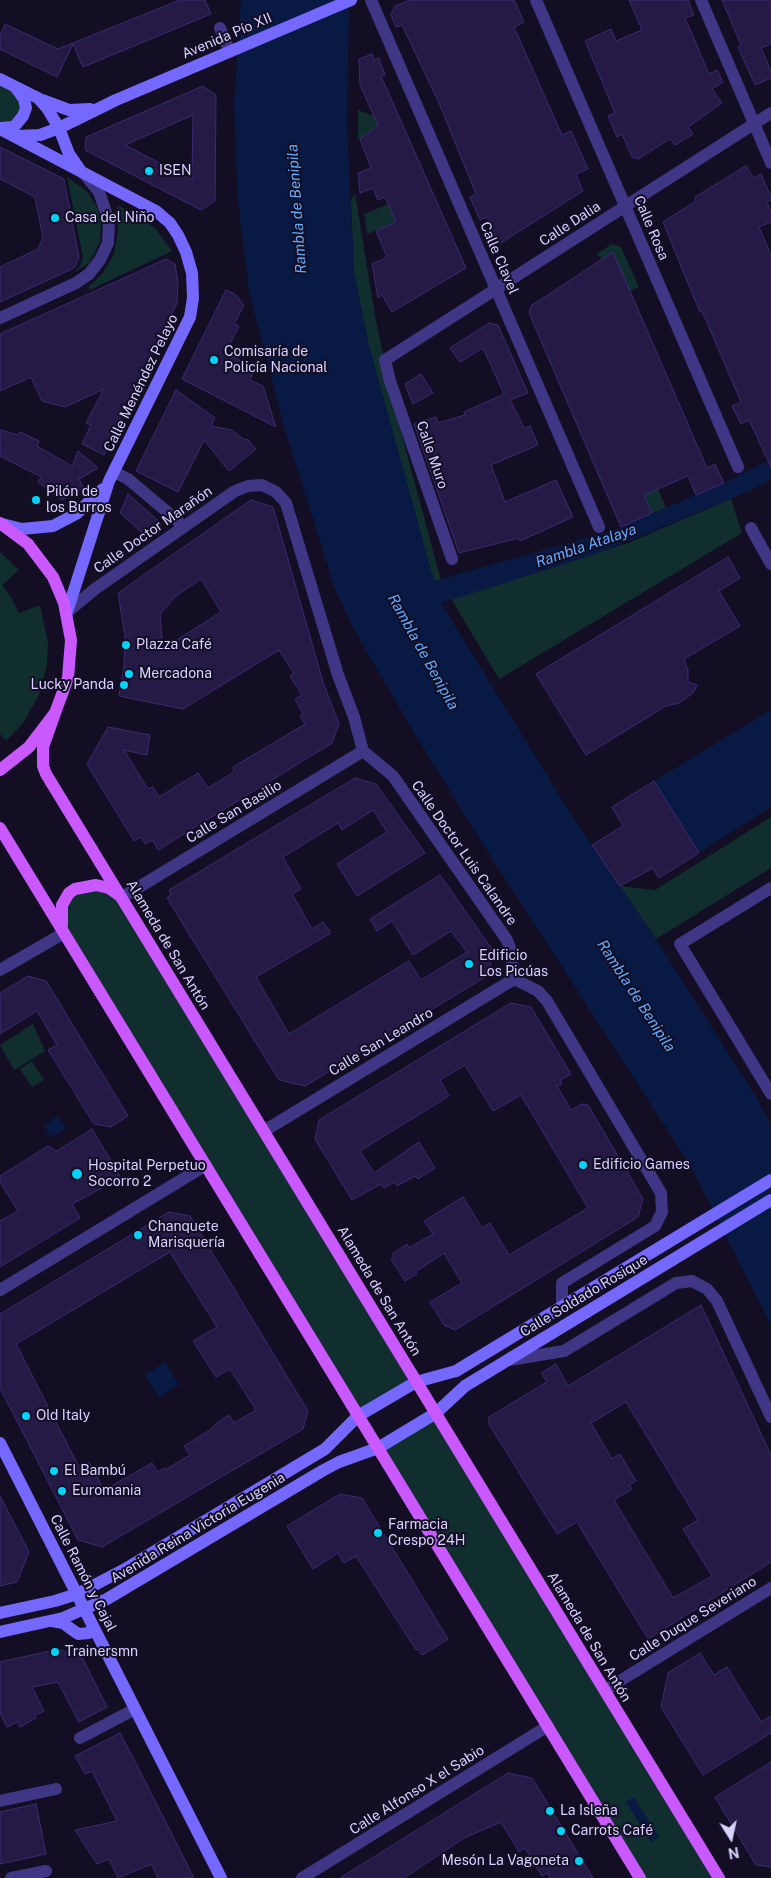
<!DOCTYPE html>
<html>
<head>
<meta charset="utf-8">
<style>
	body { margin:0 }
	#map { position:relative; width:771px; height:1878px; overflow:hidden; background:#130e24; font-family:"Public Sans",sans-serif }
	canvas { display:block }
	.north { position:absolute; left:706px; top:1813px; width:50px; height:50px; -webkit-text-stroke:4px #130e24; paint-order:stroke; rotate:170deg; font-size:14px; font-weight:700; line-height:20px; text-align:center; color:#d9d1ff }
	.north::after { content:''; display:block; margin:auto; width:18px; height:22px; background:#d9d1ff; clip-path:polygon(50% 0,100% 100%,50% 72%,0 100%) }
</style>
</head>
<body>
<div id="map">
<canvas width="771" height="1878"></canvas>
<div class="north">N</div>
</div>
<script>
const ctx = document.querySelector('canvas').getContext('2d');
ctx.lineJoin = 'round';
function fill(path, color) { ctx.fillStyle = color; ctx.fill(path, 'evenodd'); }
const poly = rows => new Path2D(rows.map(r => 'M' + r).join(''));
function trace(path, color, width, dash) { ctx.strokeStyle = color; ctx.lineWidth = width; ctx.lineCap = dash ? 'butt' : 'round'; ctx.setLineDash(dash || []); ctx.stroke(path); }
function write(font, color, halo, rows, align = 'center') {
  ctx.font = font + ' "Public Sans",sans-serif'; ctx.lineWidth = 4; ctx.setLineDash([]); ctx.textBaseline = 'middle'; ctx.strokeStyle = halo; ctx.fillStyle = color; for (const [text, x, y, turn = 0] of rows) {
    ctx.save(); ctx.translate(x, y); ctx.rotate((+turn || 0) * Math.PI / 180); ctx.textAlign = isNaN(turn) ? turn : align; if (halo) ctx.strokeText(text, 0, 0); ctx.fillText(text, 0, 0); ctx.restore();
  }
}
const green = poly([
	[0,79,14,86,23,116,0,128],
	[358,110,385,120,358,140],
	[67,177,88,192,98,209,101,222,100,241,93,256,89,263,74,272,80,266,83,257],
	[355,193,376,321,394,406,441,580,434,582,369,346,354,272,351,200],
	[405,197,413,215,367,234,364,214],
	[120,206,155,228,172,251,90,290,88,287,103,273,114,254,118,231,117,208],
	[612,244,621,247,639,287,630,291,597,254],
	[658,489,666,508,652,513,644,494],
	[731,499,742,533,499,679,453,602,452,599,628,543],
	[0,552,19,570,2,585,11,597,19,613,40,605,48,643,47,665,39,695,23,723,6,741,0,734],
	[771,817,771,868,656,939,620,886,655,890],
	[109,888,416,1382,358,1416,62,925,69,893],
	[33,1024,45,1051,14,1070,0,1045],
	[32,1061,44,1080,32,1087,20,1069],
	[436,1413,719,1878,640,1878,378,1448]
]);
const water = poly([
	[241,0,349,0,347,125,354,272,369,346,434,581,614,530,724,483,771,459,771,480,731,499,596,554,441,603,569,811,656,939,758,1100,771,1125,771,1325,690,1165,479,838,411,728,354,629,335,589,283,423,249,291,238,203,234,105],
	[771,710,771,807,699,853,654,781],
	[58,1116,66,1129,51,1138,44,1125],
	[165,1362,179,1385,159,1398,145,1375],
	[634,1797,659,1837,651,1842,626,1802]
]);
const building = poly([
	[180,0,205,0,211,14,83,67,73,44,57,77,0,49,0,35,5,24,58,49,180,0],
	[410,0,514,0,524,22,514,27,562,135,571,131,588,169,576,174,583,191,499,244,487,217,480,220,470,197,476,194,439,103,402,25,396,27,391,15,395,6,410,0],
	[629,0,688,0,694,15,685,18,693,36,709,74,717,70,723,82,712,89,722,103,688,127,693,134,675,145,670,139,638,159,632,157,622,134,617,137,608,116,615,113,585,41,611,29,616,41,642,30,629,0],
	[722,0,771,0,771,44,761,48,771,71,771,78,755,85,738,47,741,45,722,0],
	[372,54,374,60,379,58,385,75,381,76,466,268,392,312,382,295,378,298,372,264,387,257,376,231,396,222,385,197,378,200,373,188,360,193,358,173,371,168,360,139,378,125,360,85,359,59,372,54],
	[203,86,216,95,215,201,201,210,85,150,86,137,203,86],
	[193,115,192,180,125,145,193,115],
	[0,147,64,179,79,257,76,265,72,269,0,302,0,267,38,249,43,238,35,197,0,179,0,147],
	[746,166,754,178,761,174,771,197,771,200,767,202,771,212,771,222,759,227,771,255,771,467,749,420,741,424,732,406,741,402,702,311,700,312,692,293,663,222,696,201,695,197,746,166],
	[613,252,707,468,715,464,724,483,696,495,688,476,644,495,652,513,621,527,529,313,531,306,613,252],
	[166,259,175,264,178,283,177,303,104,455,82,444,91,425,86,423,104,389,65,407,42,401,31,377,0,391,0,334,166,259],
	[226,290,235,294,244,305,234,324,239,326,225,353,255,368,250,380,263,386,276,427,182,379,226,290],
	[489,323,498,325,528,393,510,400,524,428,530,426,538,445,491,465,505,502,556,480,573,517,520,541,519,538,459,553,414,424,436,417,438,423,465,415,464,412,504,394,483,348,460,362,450,348,489,323],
	[421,374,433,393,413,404,405,384,421,374],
	[176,390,215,418,211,426,231,430,245,440,247,439,256,449,229,471,204,440,178,492,136,471,176,390],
	[0,430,18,435,20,432,39,441,37,446,72,466,78,451,98,468,79,479,84,488,62,500,38,482,41,477,0,456,0,430],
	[128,494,162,524,145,535,120,513,128,494],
	[251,500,273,507,323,682,339,724,332,743,158,850,153,840,145,844,141,837,134,841,87,764,108,727,150,735,147,755,124,750,148,789,153,787,159,797,198,773,208,788,231,774,234,770,233,767,305,724,300,716,303,714,295,699,302,695,290,676,294,674,279,650,183,709,119,696,124,667,125,636,118,593,251,500],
	[201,579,221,612,163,649,160,614,176,596,201,579],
	[728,557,740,578,719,591,740,626,684,659,688,670,688,682,697,685,693,693,679,703,666,706,586,755,536,674,728,557],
	[355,778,376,784,425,853,357,896,337,864,387,832,373,810,342,830,338,823,283,857,301,889,292,894,312,929,323,922,331,933,256,977,289,1034,409,961,421,980,467,952,451,931,413,955,392,921,377,931,370,919,440,875,494,952,487,976,305,1086,279,1080,167,898,171,895,169,890,355,778],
	[654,781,699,853,659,878,653,868,620,886,592,845,623,826,612,807,654,781],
	[28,976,46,981,128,1116,111,1127,94,1124,48,1050,57,1045,37,1011,0,1034,0,993,28,976],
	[511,1003,531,1007,571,1074,560,1080,562,1084,557,1086,571,1110,582,1104,588,1105,643,1199,638,1217,455,1330,444,1325,430,1302,462,1283,444,1253,415,1272,417,1274,405,1281,391,1259,394,1257,392,1254,407,1244,409,1248,433,1234,424,1221,463,1197,482,1228,490,1223,509,1255,588,1208,521,1095,493,1111,465,1065,440,1080,449,1096,360,1151,374,1173,419,1142,435,1168,418,1179,415,1176,397,1186,395,1182,384,1188,381,1184,352,1200,315,1139,319,1120,511,1003],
	[92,1129,121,1178,72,1204,80,1218,0,1267,0,1221,18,1211,0,1182,0,1176,48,1146,57,1151,92,1129],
	[169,1212,190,1216,308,1411,303,1429,102,1547,78,1540,0,1388,0,1314,169,1212],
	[170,1252,217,1327,193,1341,216,1377,230,1369,256,1410,234,1423,229,1415,218,1422,210,1430,184,1446,190,1455,165,1470,164,1468,158,1472,152,1463,104,1490,89,1462,79,1467,16,1344,170,1252],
	[701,1305,771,1455,771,1562,648,1639,577,1522,557,1534,489,1424,489,1417,547,1382,541,1373,556,1364,568,1386,701,1305],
	[626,1402,698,1520,683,1529,712,1576,673,1598,614,1500,632,1489,629,1485,636,1481,620,1454,612,1459,591,1423,626,1402],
	[340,1494,362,1498,448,1639,422,1655,418,1649,416,1650,356,1556,344,1563,338,1553,313,1569,287,1526,340,1494],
	[0,1496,29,1552,17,1582,0,1586,0,1496],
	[59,1649,83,1659,107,1707,79,1722,58,1682,32,1687,44,1711,35,1715,36,1718,20,1727,18,1722,7,1727,0,1713,0,1662,59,1649],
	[700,1653,714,1675,727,1667,761,1722,771,1716,771,1733,703,1775,661,1707,668,1673,700,1653],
	[120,1733,142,1775,194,1878,158,1878,152,1865,149,1865,118,1878,109,1859,97,1864,75,1830,117,1821,92,1771,85,1774,75,1756,120,1733],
	[771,1762,771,1867,756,1865,715,1797,771,1762],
	[508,1773,532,1778,593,1878,550,1878,548,1873,542,1876,525,1848,519,1852,501,1822,464,1838,404,1878,340,1878,508,1773],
	[36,1804,46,1854,0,1864,0,1812,36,1804]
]);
const street = poly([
	[371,0,599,527],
	[536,0,738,467],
	[701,0,771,163],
	[220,28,229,50],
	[0,318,76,283,89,274,100,260,108,243,109,221,99,192,85,175],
	[114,472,128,479,178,521,182,528],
	[751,528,771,564],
	[452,559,390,381,385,360,771,113],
	[67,612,95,589,235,491,248,486,262,485,276,492,286,503,338,675,354,717,363,751,393,776,507,940,511,951,514,979,538,991,547,1001,661,1193,662,1212,655,1226,562,1283,562,1307],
	[771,888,680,944,771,1094],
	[121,898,363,751],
	[0,970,64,933],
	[264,1131,514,979],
	[0,1290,206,1165],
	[509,1360,564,1351,676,1283,692,1281,707,1289,717,1301,771,1417],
	[605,1690,771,1588],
	[80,1738,135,1709],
	[0,1801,56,1789],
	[11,1878,46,1871],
	[302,1878,548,1726]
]);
const secondary = poly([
	[0,79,38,98,47,108,59,128,69,154,80,170],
	[42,100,69,110,90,109],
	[0,128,14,127,23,116,26,108,24,99,16,88],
	[0,129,156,211,170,223,178,235,186,252,192,273,193,298,190,317,109,481,67,612],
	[17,136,40,135,59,128,116,100,351,0],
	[2,524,22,529,53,526,76,514,103,489],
	[0,1443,221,1878],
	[0,1613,55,1601,77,1594,127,1568,325,1449,358,1416,416,1382,456,1371,771,1180],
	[52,1621,63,1623,78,1634,89,1633,93,1627],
	[0,1632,63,1618,107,1599,322,1471,339,1462,378,1448,436,1413,465,1386,771,1200]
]);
const primary = poly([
	[0,523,28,544,53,577,64,603,71,640,68,678,55,713,29,747,0,770],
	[55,713,43,747,43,766,46,774,719,1878],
	[0,828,640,1878],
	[62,926,62,905,69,893,75,889,96,885,109,888,119,895]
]);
const markers = [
	[149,171,5,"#00d4fc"],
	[55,218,5,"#00d4fc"],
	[214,360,5,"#00d4fc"],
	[36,500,5,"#00d4fc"],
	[126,645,5,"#00d4fc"],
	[129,674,5,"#00d4fc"],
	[124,685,5,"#00d4fc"],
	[469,964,5,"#00d4fc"],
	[583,1165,5,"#00d4fc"],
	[77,1174,6,"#00d4fc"],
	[138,1235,5,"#00d4fc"],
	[26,1416,5,"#00d4fc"],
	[54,1471,5,"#00d4fc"],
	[62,1491,5,"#00d4fc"],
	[378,1533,5,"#00d4fc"],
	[55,1652,5,"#00d4fc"],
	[550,1811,5,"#00d4fc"],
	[561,1831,5,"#00d4fc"],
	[579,1861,5,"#00d4fc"]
];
const streetNames = [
	["Avenida Pío XII",227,36,-23],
	["Calle Dalia",570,224,-33],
	["Calle Rosa",651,228,67],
	["Calle Clavel",499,258,67],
	["Calle Menéndez Pelayo",141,383,-64],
	["Calle Muro",432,455,71],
	["Calle Doctor Marañón",153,530,-35],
	["Calle San Basilio",234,812,-31],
	["Calle Doctor Luis Calandre",464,853,55],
	["Alameda de San Antón",168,945,59],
	["Calle San Leandro",381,1042,-31],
	["Alameda de San Antón",379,1291,59],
	["Calle Soldado Rosique",584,1296,-31],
	["Avenida Reina Victoria Eugenia",198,1528,-31],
	["Calle Ramón y Cajal",83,1573,63],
	["Calle Duque Severiano",693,1619,-32],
	["Alameda de San Antón",589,1637,59],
	["Calle Alfonso X el Sabio",417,1790,-32]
];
const poiNames = [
	["ISEN",159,171],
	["Casa del Niño",65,218],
	["Comisaría de",224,352],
	["Policía Nacional",224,368],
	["Pilón de",46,492],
	["los Burros",46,508],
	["Plazza Café",136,645],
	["Mercadona",139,674],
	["Lucky Panda",114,685,"right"],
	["Edificio",479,956],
	["Los Picúas",479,972],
	["Edificio Games",593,1165],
	["Hospital Perpetuo",88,1166],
	["Socorro 2",88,1182],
	["Chanquete",148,1227],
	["Marisquería",148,1243],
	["Old Italy",36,1416],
	["El Bambú",64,1471],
	["Euromania",72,1491],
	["Farmacia",388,1525],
	["Crespo 24H",388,1541],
	["Trainersmn",65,1652],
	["La Isleña",560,1811],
	["Carrots Café",571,1831],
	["Mesón La Vagoneta",569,1861,"right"]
];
const waterNames = [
	["Rambla de Benipila",297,209,-94],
	["Rambla Atalaya",586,546,-19],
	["Rambla de Benipila",423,652,61],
	["Rambla de Benipila",636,996,57]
];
fill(green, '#102e2e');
fill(water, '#081a43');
fill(building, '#251946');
trace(building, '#3d2a72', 1);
trace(street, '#3f3785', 12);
trace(secondary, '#7468ff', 12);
trace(primary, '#ca58ff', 12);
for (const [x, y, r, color] of markers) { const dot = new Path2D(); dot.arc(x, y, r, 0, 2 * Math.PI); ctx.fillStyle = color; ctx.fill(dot); trace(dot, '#130e24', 2); }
write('14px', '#d9d1ff', '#130e24', streetNames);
write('14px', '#d9d1ff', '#130e24', poiNames, 'left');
write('italic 15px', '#5facff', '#130e24', waterNames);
</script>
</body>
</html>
